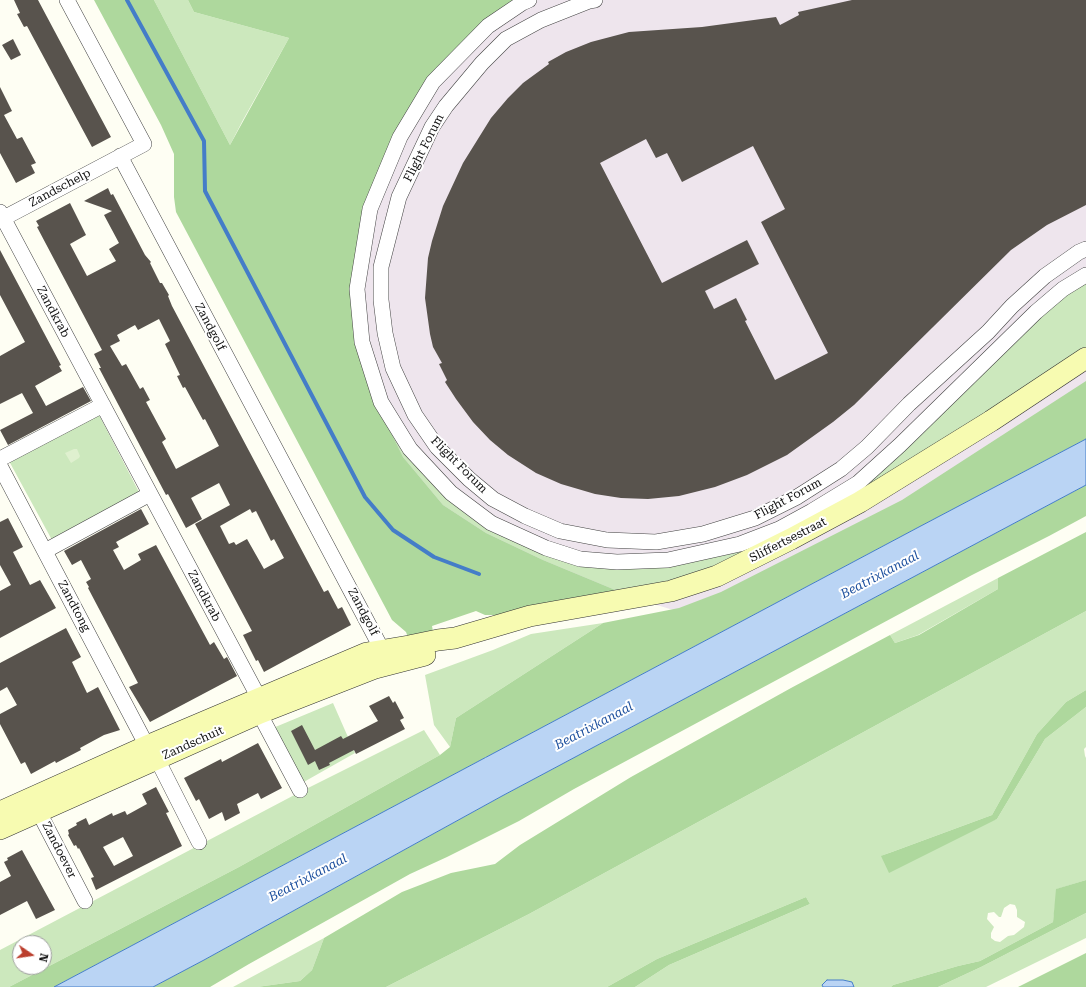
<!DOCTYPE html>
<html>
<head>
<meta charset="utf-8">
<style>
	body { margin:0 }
	#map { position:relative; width:1086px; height:987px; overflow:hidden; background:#fefef3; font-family:"Roboto Serif",serif }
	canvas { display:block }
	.north { position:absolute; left:12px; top:935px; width:40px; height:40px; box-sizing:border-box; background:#fff; border:1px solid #9f9f9f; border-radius:50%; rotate:103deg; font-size:11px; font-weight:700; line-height:16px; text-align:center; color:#101010 }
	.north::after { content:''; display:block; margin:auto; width:14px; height:18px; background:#bb3e2d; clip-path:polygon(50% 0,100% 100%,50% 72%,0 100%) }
</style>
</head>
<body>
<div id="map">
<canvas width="1086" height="987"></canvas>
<div class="north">N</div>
</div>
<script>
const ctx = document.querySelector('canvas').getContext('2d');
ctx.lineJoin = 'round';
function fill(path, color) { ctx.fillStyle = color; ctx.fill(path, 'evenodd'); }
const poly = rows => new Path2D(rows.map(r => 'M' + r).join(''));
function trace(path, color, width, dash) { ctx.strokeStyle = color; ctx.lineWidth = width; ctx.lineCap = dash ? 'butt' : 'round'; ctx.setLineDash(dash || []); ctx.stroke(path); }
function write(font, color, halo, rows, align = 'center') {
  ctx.font = font + ' "Roboto Serif",serif'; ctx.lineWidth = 4; ctx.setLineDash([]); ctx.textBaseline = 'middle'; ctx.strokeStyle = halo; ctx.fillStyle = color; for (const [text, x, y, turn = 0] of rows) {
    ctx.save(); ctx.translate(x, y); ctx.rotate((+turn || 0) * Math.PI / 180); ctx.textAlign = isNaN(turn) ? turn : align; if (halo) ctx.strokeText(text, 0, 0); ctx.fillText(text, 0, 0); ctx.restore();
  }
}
const industrial = poly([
	[500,0,1086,0,1086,384,908,503,722,599,680,612,617,593,542,563,441,512,370,410,351,202]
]);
const green = poly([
	[154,0,188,0,194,12,289,38,243,120,230,145],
	[1086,281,1086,351,871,490,711,572,625,594,543,560,486,533,443,505,403,457,377,404,407,452,544,553,669,565,829,506,1038,314],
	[98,413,140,494,52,540,9,461],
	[998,578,998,589,918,635,895,643,890,635],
	[1086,611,1086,690,1066,702,1037,734,992,815,881,856,997,819,1045,739,1086,707,1086,747,1084,749,1085,756,1086,758,1086,880,1057,889,1053,922,980,961,958,966,893,985,891,987,854,987,852,982,843,980,827,980,822,985,823,987,635,987,669,965,810,904,806,897,657,959,607,987,386,987,529,914],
	[1010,904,1015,905,1017,910,1017,917,1025,922,1024,927,1014,935,1008,936,1000,942,995,941,991,938,991,933,994,927,987,919,988,913,994,912,999,917,1001,917,1004,908],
	[603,623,456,718,450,747,434,725,425,675,493,650,531,634],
	[333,703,355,753,302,783,273,728],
	[424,730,440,755,239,867,9,987,0,987,0,950,302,791],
	[20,943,44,943,44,967,20,967],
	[1086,913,1086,938,986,987,938,987,981,967],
	[324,938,312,970,300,981,257,987,233,987]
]);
const forest = poly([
	[94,0,154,0,230,145,289,38,194,12,188,0,520,0,395,133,351,290,377,404,403,457,443,505,486,533,543,560,625,594,497,615,485,615,476,611,432,626,434,637,409,640,406,632,392,620,176,212,174,197,174,154,161,125],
	[1086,381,1086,439,917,528,54,987,9,987,239,867,440,755,450,747,456,718,603,623,679,608,721,592,902,500],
	[1086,485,1086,516,1049,536,972,575,574,789,519,821,447,857,410,874,249,964,210,987,153,987,204,960,502,796],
	[1086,532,1086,611,529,914,386,987,257,987,300,981,312,970,324,938,402,892,451,873,495,864,520,845,631,777,791,688,890,635,895,643,919,635,998,589,998,578],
	[1086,690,1086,707,1045,739,997,819,889,873,881,856,992,815,1037,734,1066,702],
	[1086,880,1086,913,981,967,938,987,891,987,893,985,958,966,980,961,1053,922,1056,889],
	[806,897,810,904,669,965,635,987,607,987,657,959],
	[1086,953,1086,987,1018,987]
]);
const pitch = poly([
	[74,449,77,449,80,456,79,458,71,463,65,453]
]);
const water = poly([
	[1086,439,1086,485,502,796,204,960,153,987,54,987,917,528,1086,439],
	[827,980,843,980,852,982,854,987,823,987,822,985,827,980]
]);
const stream = poly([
	[127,0,204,141,205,191,365,497,393,530,434,557,479,574]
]);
const building = poly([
	[14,0,38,0,111,137,92,147,27,26,24,27,17,14,20,13],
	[852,0,1086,0,1086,205,1047,225,1011,250,854,405,833,422,787,455,747,475,715,487,679,496,648,499,621,498,595,494,561,484,536,473,508,455,490,440,473,422,456,399,445,382,447,380,439,364,442,363,433,347,430,334,425,298,428,258,432,241,443,206,463,163,491,118,508,98,523,83,549,64,548,62,566,52,591,42,629,32,702,27,776,17,780,25,799,15,798,12],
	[646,139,656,158,667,153,682,182,753,146,785,209,761,222,828,353,775,380,745,321,747,320,736,298,714,309,705,291,759,264,747,240,662,283,600,163],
	[13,39,21,55,11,60,2,45],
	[0,87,12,111,4,115,17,139,22,137,36,163,31,165,35,173,16,183,0,153],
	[108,188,111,195,113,194,145,255,151,262,150,263,160,283,162,283,169,295,168,296,172,306,324,592,328,590,338,609,342,607,351,625,264,672,258,660,256,661,243,635,252,631,195,524,230,505,219,483,191,498,202,519,186,528,168,494,166,495,99,368,101,368,94,354,102,350,37,227,39,226,36,221,70,203,86,235,70,244,87,276,116,261,109,249,119,243,104,215,112,211,84,201],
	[159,319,170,341,165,344,180,375,177,376,183,388,185,387,203,420,205,419,219,446,176,469,162,442,166,439,146,402,150,400,143,387,140,389,126,364,122,366,110,346,120,341,117,335,135,325,138,330],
	[250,509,252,513,256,511,271,541,274,539,284,558,264,569,247,539,236,545,234,542,229,544,220,526],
	[0,250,61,365,59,366,62,371,35,386,46,406,83,387,91,401,8,445,0,430,33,413,22,393,0,404,0,356,25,342,0,295],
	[141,509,149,524,116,542,119,547,113,550,124,570,141,560,138,554,156,545,210,645,214,642,224,659,227,657,237,676,150,722,129,687,138,683,88,588,89,587,86,582,91,579,81,560,72,565,64,551],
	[8,518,23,547,13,552,30,585,40,580,56,608,0,638,0,591,11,585,0,565,0,522],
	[66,628,81,657,72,662,87,693,98,687,120,730,104,735,80,748,81,750,56,763,55,761,31,774,25,762,21,764,0,724,0,714,17,705,7,687,0,691,0,663],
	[389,696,393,703,395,701,404,718,400,720,405,729,356,754,354,750,329,763,330,765,319,770,315,761,308,765,291,731,302,725,315,750,341,736,343,739,378,721,369,706],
	[258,743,282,788,261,799,258,793,237,804,240,813,225,821,222,812,209,819,199,799,196,801,184,778,221,759,222,762],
	[156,787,169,812,166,813,182,846,96,890,91,878,94,877,79,848,78,849,76,845,74,846,68,835,69,834,68,830,77,825,76,823,86,818,89,825,112,813,113,816,125,811,127,815,147,804,142,794],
	[123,837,133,856,114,866,103,847],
	[22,850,55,910,36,919,27,901,0,915,0,882,11,876,4,862,8,860,7,858]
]);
const street = poly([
	[529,0,522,3,488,26,433,82,400,137,370,209,357,289,362,342,381,402,410,449,451,493,491,523,546,548,580,559,617,562,668,560,740,544,779,529,812,511,858,483,900,445,1036,312,1063,289,1086,275],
	[595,0,589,1,541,20,506,39,482,63,446,106,432,127,399,197,381,267,381,300,385,333,393,368,415,415,437,447,469,479,493,499,525,516,560,531,607,540,656,542,703,534,755,518,797,497,841,469,867,447,909,404,988,332,1012,306,1045,276,1079,252,1086,249],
	[120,156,387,659],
	[0,212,259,698,260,713,265,724,300,790],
	[0,220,144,144,67,0],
	[0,459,103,405],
	[0,466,147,746,157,759,199,842],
	[45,551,150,494],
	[35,802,44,822,85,901]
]);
const secondary = poly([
	[0,812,147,746,367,653,409,646,438,640,455,638,530,616,671,591,717,576,791,539,860,502,991,421,1086,358],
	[0,829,260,713,375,668,425,655]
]);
const streetNames = [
	["Flight Forum",424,148,-63],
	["Zandschelp",60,188,-28],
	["Zandkrab",53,312,62],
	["Zandgolf",210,327,62],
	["Flight Forum",459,465,45],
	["Flight Forum",788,499,-28],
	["Sliffertsestraat",788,540,-27],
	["Zandkrab",204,596,62],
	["Zandtong",74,606,62],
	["Zandgolf",363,612,62],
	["Zandschuit",193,743,-24],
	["Zandoever",59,850,63]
];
const waterNames = [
	["Beatrixkanaal",880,575,-28],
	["Beatrixkanaal",594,726,-28],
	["Beatrixkanaal",308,878,-28]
];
fill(industrial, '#eee5ed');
fill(green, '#cce8bd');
fill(forest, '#aed89d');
fill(pitch, '#dff0cf');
fill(water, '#bad4f4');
trace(water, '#447dc8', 1);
trace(stream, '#447dc8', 4);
fill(building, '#58534d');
trace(street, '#434343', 16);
trace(secondary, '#323232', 22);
trace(street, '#fff', 15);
trace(secondary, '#f7fbb1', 21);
write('12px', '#101010', '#fff', streetNames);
write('italic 13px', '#1d509e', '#fff', waterNames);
</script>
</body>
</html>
